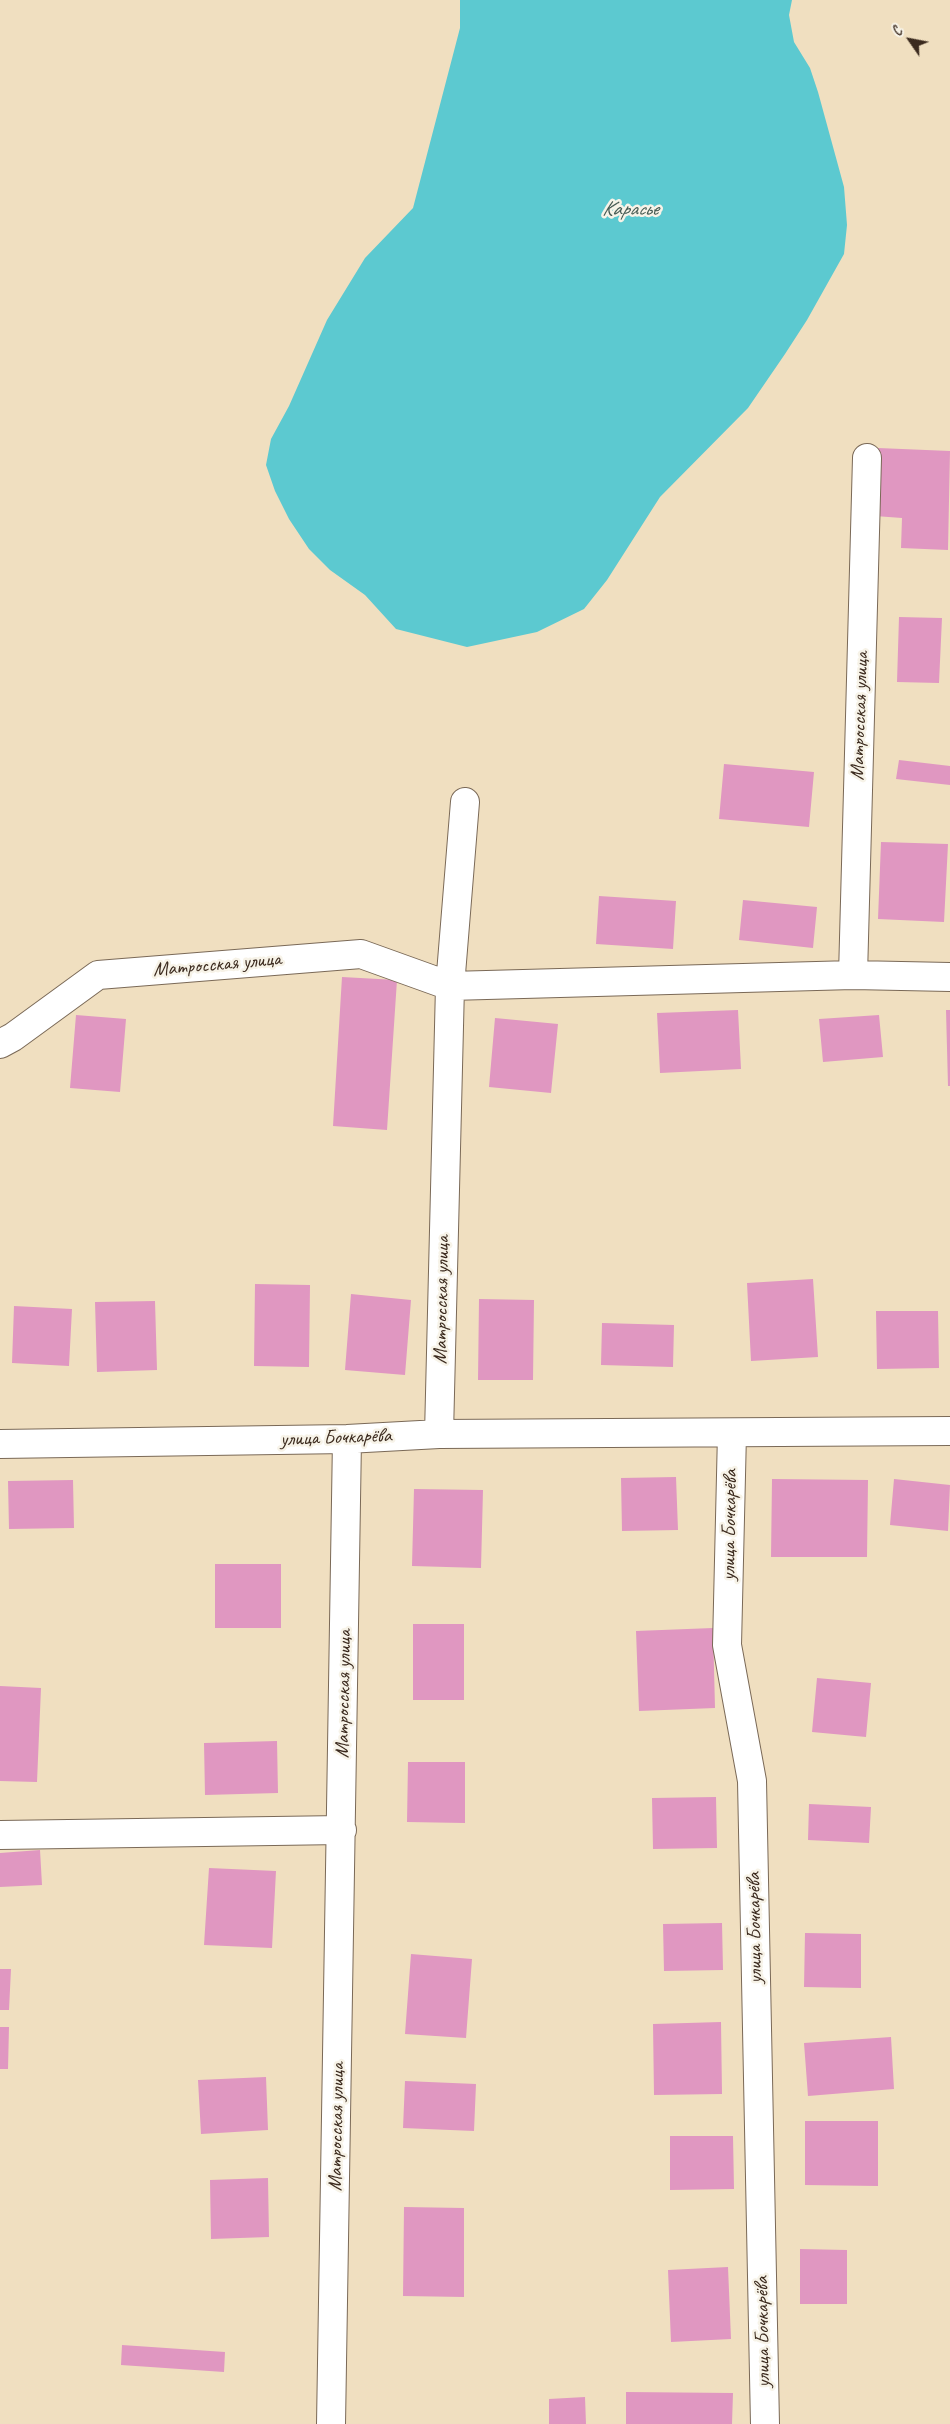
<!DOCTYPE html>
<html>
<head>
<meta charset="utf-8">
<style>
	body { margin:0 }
	#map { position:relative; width:950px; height:2424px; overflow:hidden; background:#f0dfc0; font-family:Caveat,sans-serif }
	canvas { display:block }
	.north { position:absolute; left:885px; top:15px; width:50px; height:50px; -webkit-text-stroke:4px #f7f3e8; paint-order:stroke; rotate:303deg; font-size:14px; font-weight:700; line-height:20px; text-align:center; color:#3b2a1e }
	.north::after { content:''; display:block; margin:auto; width:18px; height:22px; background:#3b2a1e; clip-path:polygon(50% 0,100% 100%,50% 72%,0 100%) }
</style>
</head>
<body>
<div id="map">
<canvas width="950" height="2424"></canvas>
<div class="north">С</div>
</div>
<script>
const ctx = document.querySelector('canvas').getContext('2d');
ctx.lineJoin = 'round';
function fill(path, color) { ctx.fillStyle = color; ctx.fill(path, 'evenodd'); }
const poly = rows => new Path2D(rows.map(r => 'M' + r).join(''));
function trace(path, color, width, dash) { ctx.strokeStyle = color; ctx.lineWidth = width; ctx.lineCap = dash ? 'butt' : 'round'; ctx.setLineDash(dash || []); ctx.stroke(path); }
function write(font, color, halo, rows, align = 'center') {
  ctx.font = font + ' Caveat,sans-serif'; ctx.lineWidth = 5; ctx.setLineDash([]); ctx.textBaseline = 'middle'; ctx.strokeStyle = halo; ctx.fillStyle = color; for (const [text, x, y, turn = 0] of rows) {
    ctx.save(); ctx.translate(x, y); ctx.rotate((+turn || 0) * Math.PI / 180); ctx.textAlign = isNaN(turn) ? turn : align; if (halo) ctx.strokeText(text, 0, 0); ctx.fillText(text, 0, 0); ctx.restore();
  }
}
const water = poly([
	[460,0,792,0,789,15,794,42,810,68,818,92,844,187,847,225,844,254,807,320,785,354,748,408,660,497,607,580,584,609,537,632,467,647,396,629,365,595,330,570,309,549,289,519,275,491,266,465,271,439,289,406,327,320,365,258,413,208,460,28]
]);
const building = poly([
	[878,448,950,451,948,550,901,548,902,518,875,516],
	[899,617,942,618,939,683,897,682],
	[899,760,950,766,950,785,896,779],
	[724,764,814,772,809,827,719,819],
	[881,842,948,844,944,922,878,919],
	[599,896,676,901,673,949,596,944],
	[743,900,817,907,813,948,739,940],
	[342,977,397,980,387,1130,333,1126],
	[738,1010,741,1069,660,1073,657,1013],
	[946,1010,950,1010,950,1086,948,1086],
	[76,1015,126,1019,120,1092,70,1088],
	[879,1015,883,1057,823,1062,819,1019],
	[495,1018,558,1024,551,1093,489,1087],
	[813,1279,818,1357,751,1361,747,1283],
	[255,1284,310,1285,309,1367,254,1366],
	[351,1294,411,1300,405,1375,345,1370],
	[479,1299,534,1300,533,1380,478,1380],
	[155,1301,157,1370,97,1372,95,1302],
	[14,1306,72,1309,69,1366,12,1363],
	[876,1311,938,1311,939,1368,877,1369],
	[602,1323,674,1325,673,1367,601,1365],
	[676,1477,678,1530,622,1531,621,1478],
	[772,1479,868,1480,867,1557,771,1557],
	[894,1479,950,1485,948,1531,890,1525],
	[73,1480,74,1528,9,1529,8,1481],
	[414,1489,483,1490,481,1568,412,1566],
	[215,1564,281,1564,281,1628,215,1628],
	[413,1624,464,1624,464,1700,413,1700],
	[713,1628,715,1708,639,1711,636,1631],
	[817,1678,871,1683,866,1737,812,1732],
	[0,1686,41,1688,37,1782,0,1781],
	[277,1741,278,1793,205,1795,204,1743],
	[408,1762,465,1762,465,1823,407,1822],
	[716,1797,717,1848,653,1849,652,1798],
	[809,1804,871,1807,869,1843,808,1840],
	[40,1850,42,1885,0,1887,0,1853],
	[209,1868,276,1871,272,1948,204,1945],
	[722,1923,723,1970,664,1971,663,1924],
	[805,1933,861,1934,861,1988,804,1987],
	[411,1954,472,1959,466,2038,405,2034],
	[0,1969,11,1969,9,2010,0,2010],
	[721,2022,722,2094,654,2095,653,2024],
	[0,2027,9,2027,8,2069,0,2069],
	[891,2037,894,2089,808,2096,804,2043],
	[266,2077,268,2130,201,2134,198,2080],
	[405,2081,476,2084,474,2131,403,2128],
	[805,2121,878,2121,878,2186,805,2185],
	[670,2136,733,2136,734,2189,670,2190],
	[268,2178,269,2237,211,2239,210,2180],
	[404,2207,464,2208,464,2297,403,2296],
	[800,2249,847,2250,847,2304,800,2304],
	[728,2267,731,2339,671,2342,668,2270],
	[122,2345,225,2352,224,2372,121,2365],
	[626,2392,733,2393,732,2424,626,2424],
	[585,2397,586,2424,549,2424,549,2399]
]);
const street = poly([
	[853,975,867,458],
	[0,1044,13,1037,98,975,361,954,450,986,853,975,950,977],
	[732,1433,727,1645,752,1781,765,2424],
	[439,1434,450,986,465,802],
	[0,1444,347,1439,439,1434,950,1431],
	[0,1835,342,1830],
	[331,2424,347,1439]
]);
const streetNames = [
	["Матросская улица",860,716,-88],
	["Матросская улица",217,965,-5],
	["Матросская улица",442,1300,-89],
	["улица Бочкарёва",336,1438,-2],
	["улица Бочкарёва",730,1525,-89],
	["Матросская улица",344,1694,-89],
	["улица Бочкарёва",755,1928,-91],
	["Матросская улица",337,2127,-89],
	["улица Бочкарёва",763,2332,-91]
];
const waterNames = [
	["Карасье",630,209]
];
fill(water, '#5cc9d0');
fill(building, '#e097c1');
trace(street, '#7a6957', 30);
trace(street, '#fff', 28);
write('20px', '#3b2a1e', '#f7f3e8', streetNames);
write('italic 21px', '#455a53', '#f7f3e8', waterNames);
</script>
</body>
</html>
